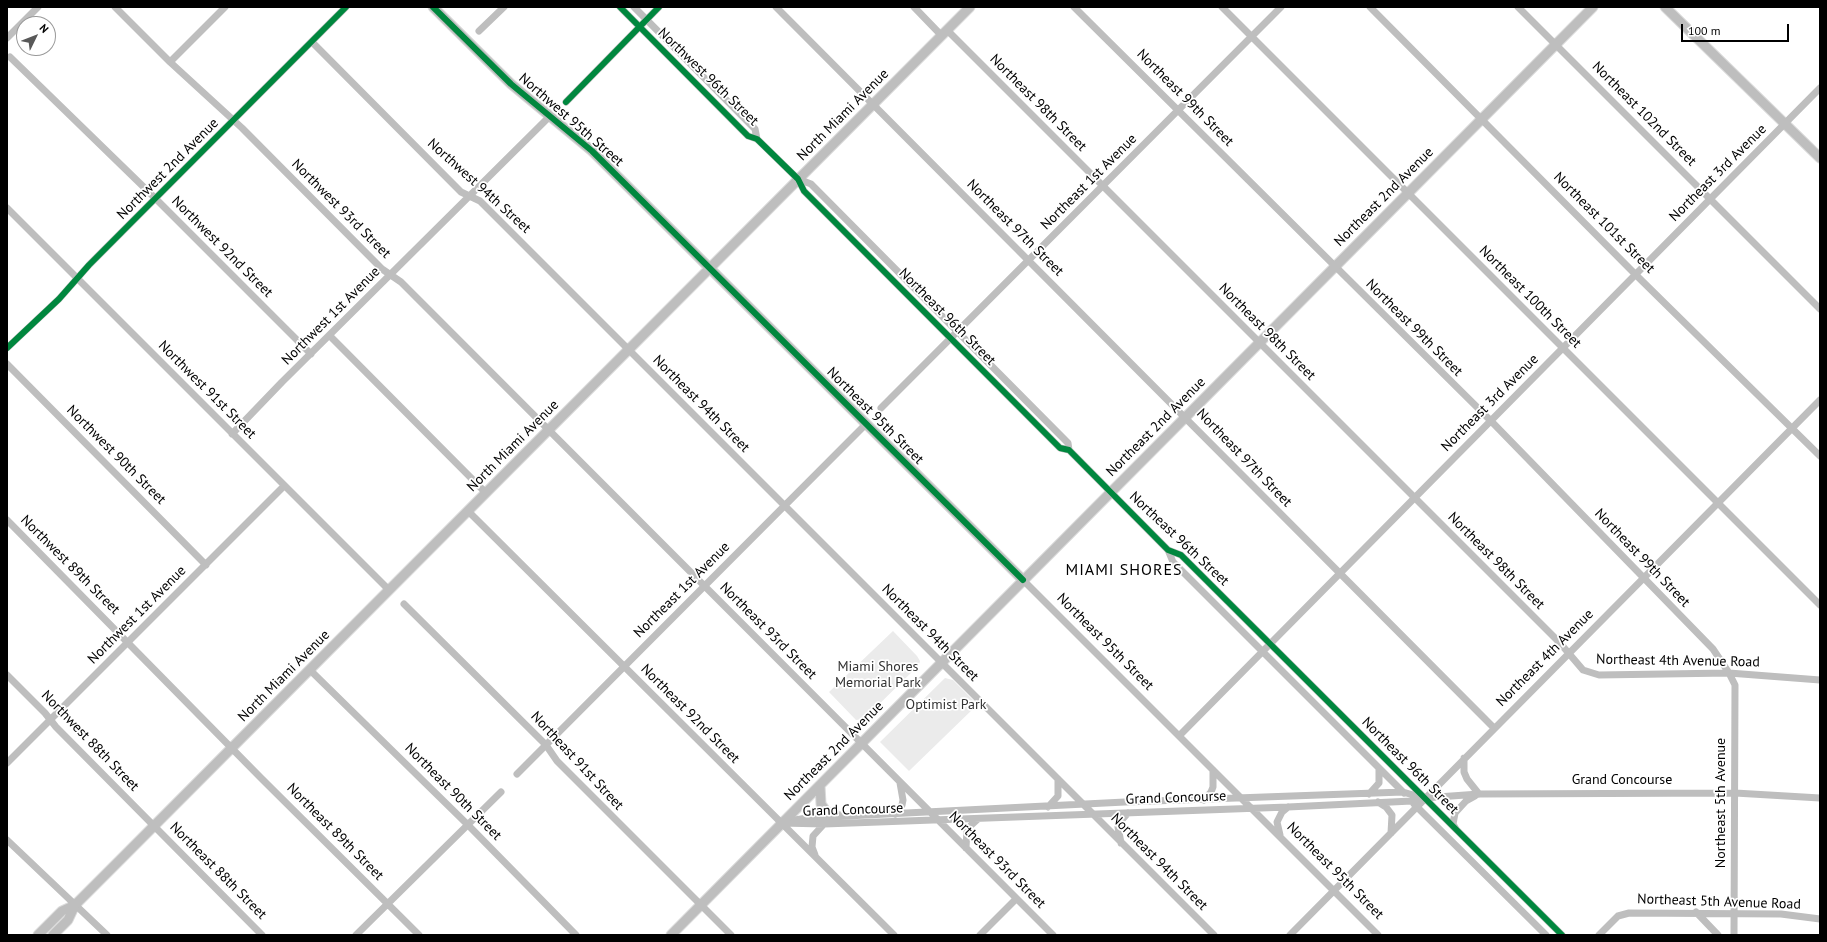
<!DOCTYPE html>
<html>
<head>
<meta charset="utf-8">
<style>
	body { margin:0 }
	#map { position:relative; width:1827px; height:942px; overflow:hidden; background:#fff; font-family:"PT Sans",sans-serif }
	canvas { display:block }
	.frame { position:absolute; inset:0; border:8px solid #000; pointer-events:none }
	.north { position:absolute; left:16px; top:16px; width:40px; height:40px; box-sizing:border-box; background:#fff; border:1px solid #999; border-radius:50%; rotate:47deg; font-size:11px; font-weight:700; line-height:16px; text-align:center; color:#000 }
	.north::after { content:''; display:block; margin:auto; width:14px; height:18px; background:#595959; clip-path:polygon(50% 0,100% 100%,50% 72%,0 100%) }
	.scale { position:absolute; left:1681px; top:24px; width:108px; height:18px; box-sizing:border-box; border:2px solid #000; border-top:0; padding-left:5px; font-size:12px; line-height:14px; white-space:nowrap; color:#000; -webkit-text-stroke:3px #fff; paint-order:stroke }
</style>
</head>
<body>
<div id="map">
<canvas width="1827" height="942"></canvas>
<div class="frame"></div>
<div class="north">N</div>
<div class="scale">100 m</div>
</div>
<script>
const ctx = document.querySelector('canvas').getContext('2d');
ctx.lineJoin = 'round';
function fill(path, color) { ctx.fillStyle = color; ctx.fill(path, 'evenodd'); }
const poly = rows => new Path2D(rows.map(r => 'M' + r).join(''));
function trace(path, color, width, dash) { ctx.strokeStyle = color; ctx.lineWidth = width; ctx.lineCap = dash ? 'butt' : 'round'; ctx.setLineDash(dash || []); ctx.stroke(path); }
function write(font, color, halo, rows, align = 'center') {
  ctx.font = font + ' "PT Sans",sans-serif'; ctx.lineWidth = 3.5; ctx.setLineDash([]); ctx.textBaseline = 'middle'; ctx.strokeStyle = halo; ctx.fillStyle = color; for (const [text, x, y, turn = 0] of rows) {
    ctx.save(); ctx.translate(x, y); ctx.rotate((+turn || 0) * Math.PI / 180); ctx.textAlign = isNaN(turn) ? turn : align; if (halo) ctx.strokeText(text, 0, 0); ctx.fillText(text, 0, 0); ctx.restore();
  }
}
const green = poly([
	[893,631,917,656,920,661,919,665,864,719,856,720,829,692],
	[945,678,953,680,974,701,975,707,909,771,880,742]
]);
const minor = poly([
	[115,7,170,62,242,128,382,269,401,282,1053,935],
	[620,7,748,136,757,139,798,179,804,191,1060,448,1069,450,1168,550,1181,555,1562,935],
	[634,7,755,129,757,139],
	[776,7,1494,728],
	[914,7,942,36],
	[1074,7,1491,421,1713,649,1729,673,1735,685,1734,935],
	[1222,7,1820,605],
	[1370,7,1636,275,1820,456],
	[1518,7,1820,309],
	[947,30,1560,643,1583,670,1599,675,1729,673,1820,680],
	[479,31,504,7],
	[7,38,38,7],
	[312,42,461,192,480,201,1214,935],
	[10,57,156,199,311,354],
	[170,62,225,7],
	[566,102,659,7],
	[798,179,811,184,1068,443,1069,450],
	[7,208,389,590],
	[330,336,486,493],
	[7,348,59,299,89,265,346,7],
	[7,364,206,565],
	[881,408,1281,7],
	[232,434,282,382,550,116],
	[468,511,894,935],
	[7,520,261,778,419,935],
	[1168,550,1173,562,1404,793],
	[1023,580,1378,935],
	[404,604,546,745,557,761,731,935],
	[310,670,468,825,576,935],
	[7,675,45,713,56,727,262,935],
	[1179,736,1820,88],
	[1464,758,1464,772,1467,779,1479,794],
	[7,763,284,486],
	[517,774,866,424],
	[1369,794,1379,783,1379,769],
	[1204,800,1211,792,1213,787,1213,770],
	[1378,802,1386,807,1392,815,1391,833],
	[1414,804,1546,935],
	[1048,807,1058,796,1058,779],
	[895,814,902,805,903,800,900,783],
	[789,821,807,818,1125,802,1403,792,1423,798],
	[781,823,824,824,1288,807,1412,801,1424,798,1479,794,1735,793,1820,798],
	[1456,829,1453,824,1455,813,1466,801,1475,796],
	[1280,835,1277,822,1282,812,1288,807],
	[7,840,107,935],
	[1121,843,1118,827,1120,822,1128,813],
	[966,848,967,829,978,819],
	[815,855,812,847,813,836,824,824],
	[1696,912,1718,935],
	[356,935,501,792],
	[980,935,1016,899],
	[1290,935,1820,400],
	[1599,935,1618,916,1629,913,1781,914,1820,919]
]);
const major = poly([
	[433,7,511,84,592,151,1023,580],
	[1665,7,1820,158],
	[820,785,821,804,826,811,838,816],
	[38,935,62,911,75,905,119,861,970,7],
	[53,935,68,920,75,905],
	[671,935,1593,7]
]);
const cycleway = poly([
	[433,7,511,84,592,151,1023,580],
	[620,7,748,136,757,139,798,179,804,191,1060,448,1069,450,1168,550,1181,555,1562,935],
	[566,102,659,7],
	[7,348,59,299,89,265,346,7]
]);
const streetNames = [
	["Northwest 96th Street",708,77,44],
	["Northeast 99th Street",1185,98,45],
	["Northeast 98th Street",1038,103,45],
	["Northeast 102nd Street",1644,114,45],
	["North Miami Avenue",843,115,-45],
	["Northwest 95th Street",571,120,41],
	["Northwest 2nd Avenue",168,169,-45],
	["Northeast 3rd Avenue",1718,173,-45],
	["Northeast 1st Avenue",1089,182,-45],
	["Northwest 94th Street",479,186,42],
	["Northeast 2nd Avenue",1384,197,-45],
	["Northwest 93rd Street",341,209,45],
	["Northeast 101st Street",1604,223,45],
	["Northeast 97th Street",1015,228,45],
	["Northwest 92nd Street",222,247,45],
	["Northeast 100th Street",1530,297,45],
	["Northwest 1st Avenue",331,316,-45],
	["Northeast 96th Street",947,317,45],
	["Northeast 99th Street",1414,328,45],
	["Northeast 98th Street",1267,332,45],
	["Northwest 91st Street",207,390,45],
	["Northeast 3rd Avenue",1490,403,-45],
	["Northeast 94th Street",701,404,45],
	["Northeast 95th Street",875,416,45],
	["Northeast 2nd Avenue",1156,427,-45],
	["North Miami Avenue",513,446,-45],
	["Northwest 90th Street",116,455,45],
	["Northeast 97th Street",1244,458,46],
	["Northeast 96th Street",1179,539,43],
	["Northeast 99th Street",1642,558,46],
	["Northeast 98th Street",1496,561,45],
	["Northwest 89th Street",70,565,45],
	["Northeast 1st Avenue",682,590,-45],
	["Northwest 1st Avenue",137,615,-45],
	["Northeast 93rd Street",768,631,45],
	["Northeast 94th Street",930,633,45],
	["Northeast 95th Street",1105,642,45],
	["Northeast 4th Avenue",1545,658,-45],
	["Northeast 4th Avenue Road",1678,661,1],
	["North Miami Avenue",284,676,-45],
	["Northeast 92nd Street",690,714,45],
	["Northwest 88th Street",90,741,46],
	["Northeast 2nd Avenue",834,751,-45],
	["Northeast 91st Street",577,761,47],
	["Northeast 96th Street",1410,766,45],
	["Grand Concourse",1622,780],
	["Northeast 90th Street",453,792,45],
	["Grand Concourse",1176,798,-2],
	["Northeast 5th Avenue",1721,803,-90],
	["Grand Concourse",853,810,-2],
	["Northeast 89th Street",335,832,45],
	["Northeast 93rd Street",997,860,45],
	["Northeast 94th Street",1159,862,45],
	["Northeast 88th Street",218,871,45],
	["Northeast 95th Street",1335,871,45],
	["Northeast 5th Avenue Road",1719,902,2]
];
const parkNames = [
	["Miami Shores",878,667],
	["Memorial Park",878,683],
	["Optimist Park",946,705]
];
const quarterNames = [
	["MIAMI SHORES",1124,570]
];
fill(green, '#ebebeb');
trace(major, '#dbdbdb', 11);
trace(minor, '#bebebe', 7);
trace(major, '#bebebe', 9);
trace(cycleway, '#00873e', 6);
write('14px', '#000', '#fff', streetNames);
write('14px', '#323232', '#fff', parkNames);
ctx.letterSpacing = '1px';
write('16px', '#000', '#fff', quarterNames);
ctx.letterSpacing = '0px';
</script>
</body>
</html>
